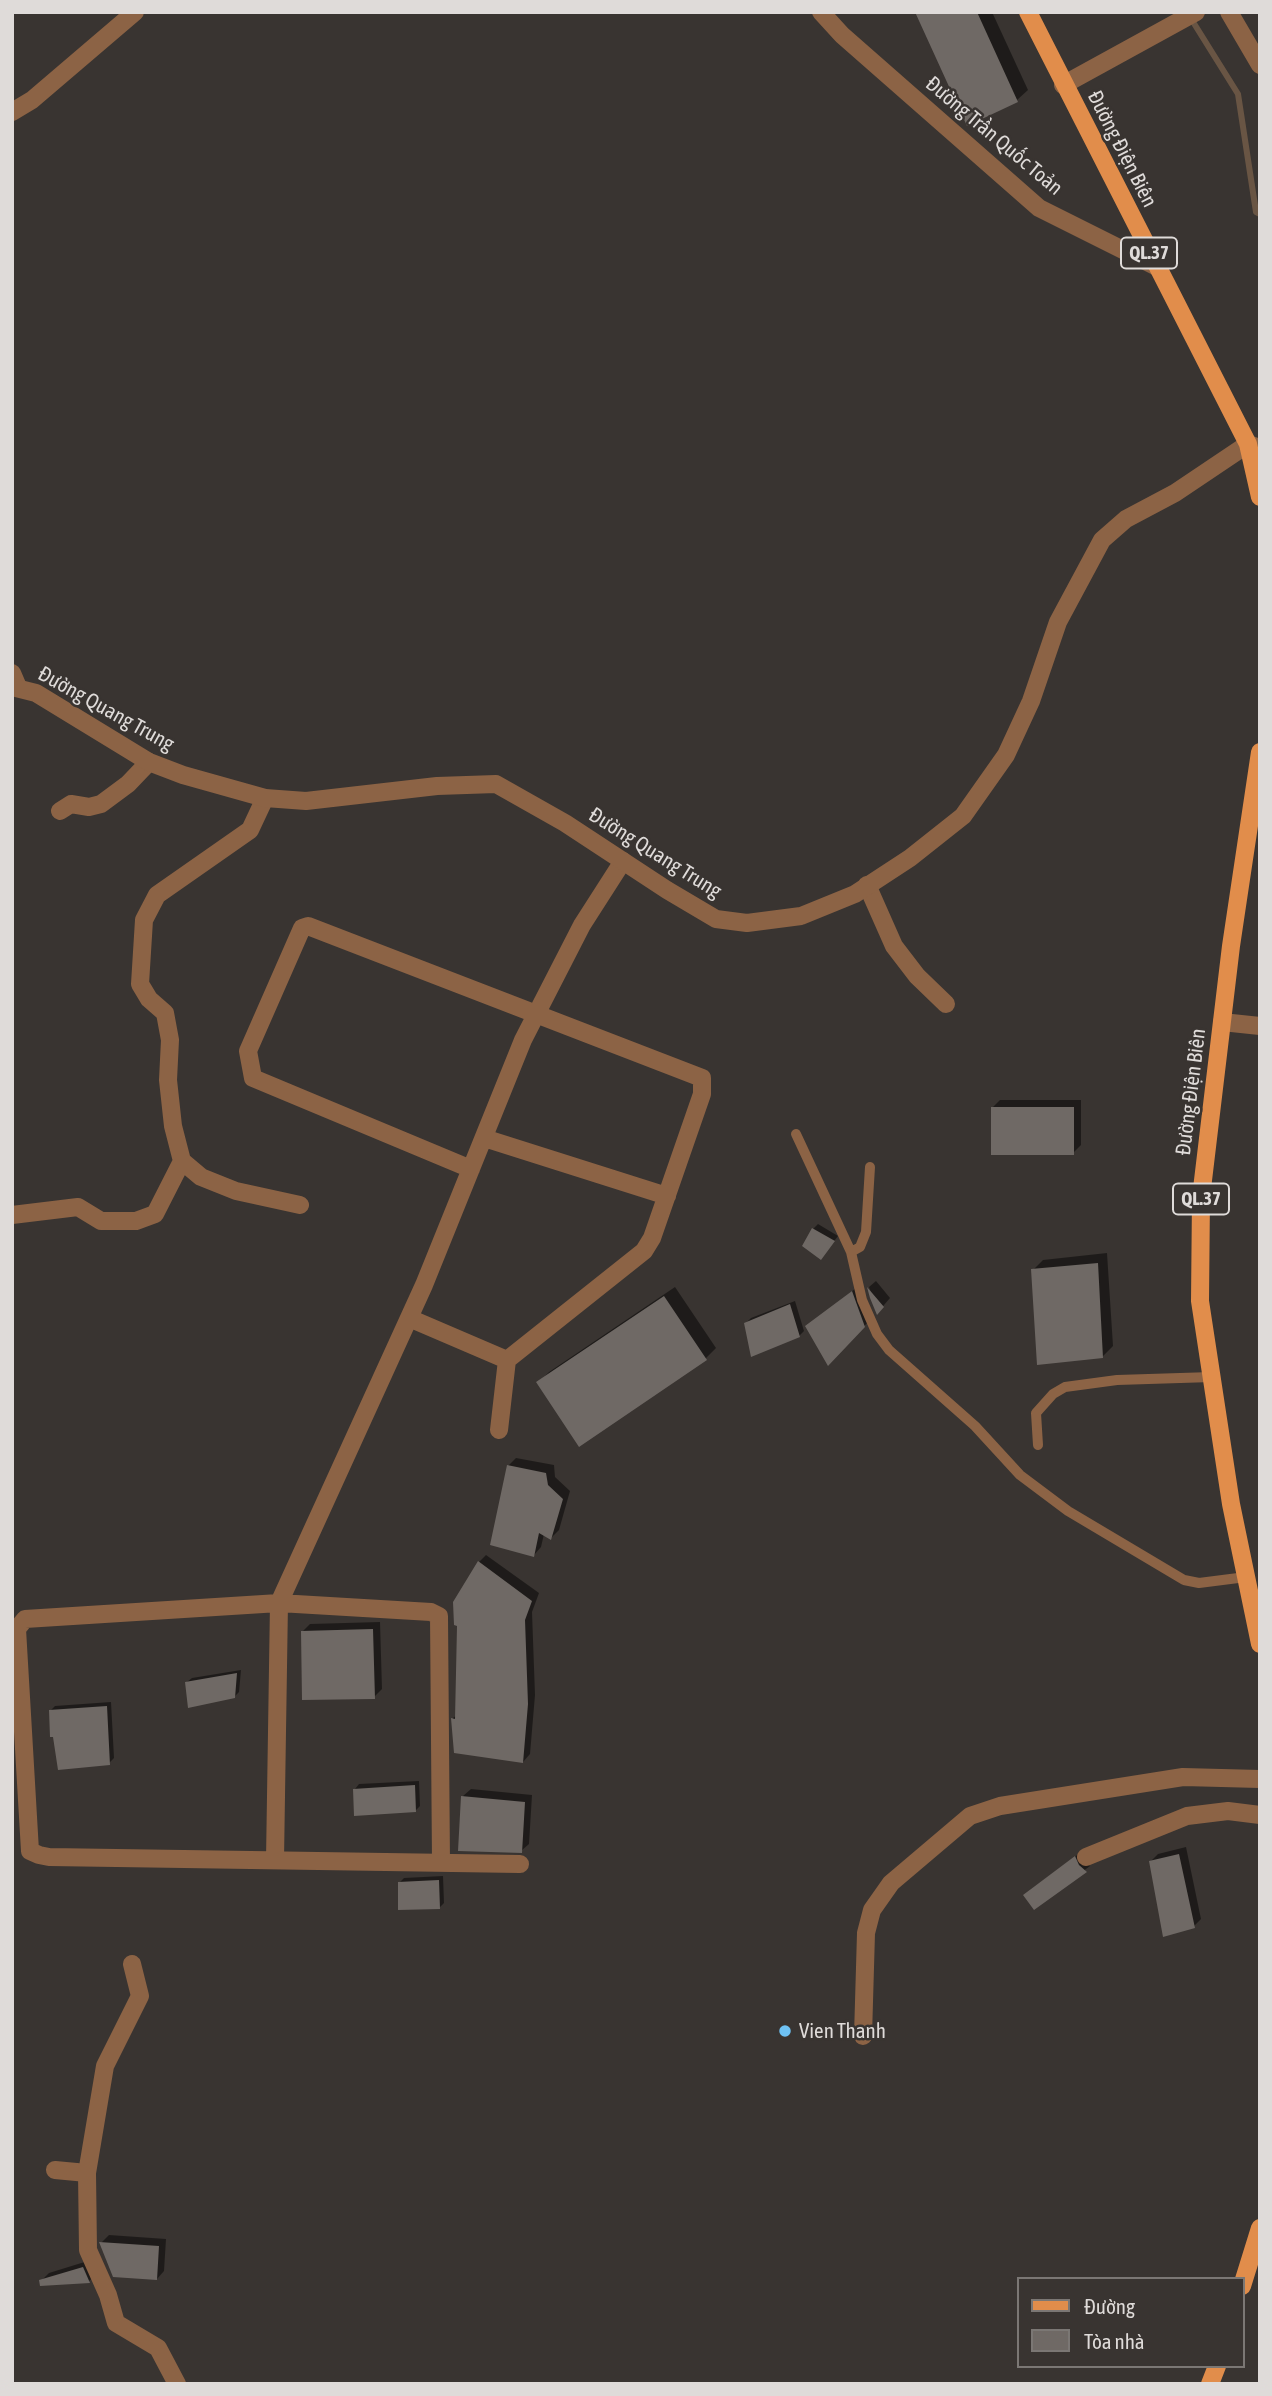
<!DOCTYPE html>
<html>
<head>
<meta charset="utf-8">
<style>
	body { margin:0 }
	#map { position:relative; width:1272px; height:2396px; overflow:hidden; background:#393431; font-family:"Asap Condensed",sans-serif }
	canvas { display:block }
	.frame { position:absolute; inset:0; border:14px solid #dfdbd9; pointer-events:none }
	.legend { position:absolute; left:1017px; top:2277px; width:228px; height:91px; box-sizing:border-box; background:#393431; border:2px solid #7b7774; margin:0; padding:9px 12px; list-style:none; font-size:21px; color:#dfdbd9 }
	.legend li { display:flex; align-items:center; gap:14px; height:35px }
	.legend b { width:35px; border:2px solid #7b7774 }
</style>
</head>
<body>
<div id="map">
<canvas width="1272" height="2396"></canvas>
<div class="frame"></div>
<ul class="legend">
<li><b style="height:9px;background:#e18d4b"></b>Đường</li>
<li><b style="height:19px;background:#6f6965"></b>Tòa nhà</li>
</ul>
</div>
<script>
const ctx = document.querySelector('canvas').getContext('2d');
ctx.lineJoin = 'round';
function fill(path, color) { ctx.fillStyle = color; ctx.fill(path, 'evenodd'); }
const poly = rows => new Path2D(rows.map(r => 'M' + r).join(''));
function trace(path, color, width, dash) { ctx.strokeStyle = color; ctx.lineWidth = width; ctx.lineCap = dash ? 'butt' : 'round'; ctx.setLineDash(dash || []); ctx.stroke(path); }
function write(font, color, halo, rows, align = 'center') {
  ctx.font = font + ' "Asap Condensed",sans-serif'; ctx.lineWidth = 5; ctx.setLineDash([]); ctx.textBaseline = 'middle'; ctx.strokeStyle = halo; ctx.fillStyle = color; for (const [text, x, y, turn = 0] of rows) {
    ctx.save(); ctx.translate(x, y); ctx.rotate((+turn || 0) * Math.PI / 180); ctx.textAlign = isNaN(turn) ? turn : align; if (halo) ctx.strokeText(text, 0, 0); ctx.fillText(text, 0, 0); ctx.restore();
  }
}
const shadow = poly([
	[917,12,992,12,1028,90,1017,100],
	[1000,1100,1081,1100,1081,1145,1073,1153,992,1108],
	[818,1224,838,1236,825,1253,813,1229],
	[1107,1253,1113,1346,1102,1357,1033,1270,1043,1260],
	[876,1281,890,1298,878,1312,869,1287],
	[860,1285,872,1318,828,1363,807,1326],
	[675,1287,716,1348,706,1358,579,1444,538,1383,549,1372],
	[795,1301,804,1331,799,1336,746,1323,751,1318],
	[516,1458,554,1465,555,1477,570,1491,559,1530,551,1538,544,1534,541,1547,534,1555,508,1466],
	[486,1555,539,1593,532,1612,535,1695,530,1754,523,1762,455,1751,453,1718,457,1715,459,1624,479,1562],
	[380,1622,382,1689,374,1697,302,1632,310,1624],
	[241,1670,239,1692,234,1697,187,1682,192,1678],
	[111,1702,114,1758,109,1763,50,1711,55,1706],
	[419,1781,420,1806,415,1811,355,1789,359,1784],
	[471,1789,532,1795,529,1844,521,1851,463,1796],
	[1186,1847,1201,1919,1194,1926,1151,1861,1158,1854],
	[1080,1853,1090,1866,1035,1907,1030,1890],
	[443,1876,444,1903,439,1908,399,1883,404,1878],
	[109,2235,166,2239,164,2271,157,2279,101,2243],
	[91,2260,97,2274,89,2281,42,2284,41,2281,49,2273]
]);
const stream = poly([
	[1190,17,1238,94,1256,212,1260,214]
]);
const building = poly([
	[915,12,977,12,1018,102,967,126],
	[991,1107,1074,1107,1074,1155,991,1155],
	[812,1228,835,1241,821,1260,802,1246],
	[1098,1263,1103,1358,1037,1365,1031,1269],
	[867,1287,884,1307,877,1315,870,1298],
	[852,1291,865,1327,828,1366,805,1326],
	[664,1296,707,1360,579,1447,536,1382],
	[790,1304,800,1337,751,1357,744,1323],
	[507,1465,546,1473,548,1485,563,1499,551,1540,539,1533,534,1557,490,1545],
	[478,1561,532,1601,525,1620,528,1704,523,1763,454,1753,451,1718,455,1719,457,1626,454,1625,453,1602],
	[373,1629,375,1699,302,1700,301,1631],
	[237,1673,235,1698,188,1708,185,1682],
	[107,1706,110,1765,58,1770,53,1737,50,1737,49,1710],
	[415,1785,416,1812,354,1816,353,1789],
	[461,1796,525,1802,522,1853,458,1851],
	[1179,1854,1195,1928,1163,1937,1149,1861],
	[1075,1856,1079,1865,1087,1872,1034,1910,1023,1895],
	[439,1880,440,1909,398,1910,398,1882],
	[99,2242,159,2246,157,2280,113,2277],
	[83,2267,90,2283,40,2286,39,2280]
]);
const service = poly([
	[796,1134,851,1252,862,1300,877,1334,889,1350,975,1426,1020,1475,1068,1511,1184,1580,1199,1583,1246,1577],
	[851,1252,860,1247,866,1232,870,1167],
	[1038,1445,1036,1413,1053,1394,1065,1387,1117,1380,1212,1377]
]);
const minor = poly([
	[821,12,842,35,1039,208,1157,267],
	[1229,12,1260,65],
	[1063,85,1196,12],
	[12,112,32,100,135,12],
	[12,673,18,687],
	[265,798,250,830,157,895,144,920,140,984,149,999,165,1013,170,1040,168,1080,173,1126,182,1161,201,1177,236,1191,300,1205],
	[60,811,71,804,89,807,101,804,128,784,149,762],
	[867,885,894,946,917,976,946,1004],
	[1222,1022,1260,1026],
	[484,1138,667,1196],
	[471,1169,253,1078,248,1051,302,928,308,926,702,1078,702,1094,652,1238,644,1251,507,1360,499,1430],
	[12,1215,78,1207,101,1221,136,1221,155,1214,182,1161],
	[409,1318,507,1360],
	[1086,1857,1187,1816,1228,1811,1260,1815],
	[275,1860,279,1603,424,1285,523,1040,582,925,623,861],
	[441,1863,439,1616,431,1612,279,1603,25,1619,17,1629,30,1851,39,1855,49,1857,520,1864],
	[132,1964,140,1996,105,2066,87,2173,88,2250,108,2295,116,2323,158,2348,177,2384],
	[863,2036,866,1933,872,1910,891,1883,970,1816,1000,1806,1183,1777,1260,1779],
	[55,2170,87,2173]
]);
const tertiary = poly([
	[12,687,36,693,149,762,183,775,265,798,306,801,437,786,496,784,565,823,667,890,716,919,747,923,801,916,855,894,910,858,963,816,1006,755,1031,701,1058,622,1102,540,1126,519,1175,493,1248,444,1260,448]
]);
const primary = poly([
	[1028,12,1248,444,1260,497],
	[1260,752,1231,946,1201,1197,1200,1301,1231,1504,1260,1644],
	[1242,2286,1260,2228],
	[1210,2384,1217,2366]
]);
const markers = [
	[785,2031,7,"#6fc2f4"]
];
const shields = [
	[1149,253,56],
	[1201,1199,56]
];
const shieldNames = [
	["QL.37",1149,253],
	["QL.37",1201,1199]
];
const streetNames = [
	["Đường Trần Quốc Toản",994,136,40],
	["Đường Điện Biên",1122,149,63],
	["Đường Quang Trung",106,709,29],
	["Đường Quang Trung",655,853,32],
	["Đường Điện Biên",1191,1092,-83]
];
const poiNames = [
	["Vien Thanh",799,2031]
];
fill(shadow, '#0007');
trace(stream, '#695544', 6);
fill(building, '#6f6965');
trace(service, '#8c6345', 10);
trace(minor, '#8c6345', 18);
trace(tertiary, '#8c6345', 18);
trace(primary, '#e18d4b', 18);
for (const [x, y, r, color] of markers) { const dot = new Path2D(); dot.arc(x, y, r, 0, 2 * Math.PI); ctx.fillStyle = color; ctx.fill(dot); trace(dot, '#393431', 2.5); }
for (const [x, y, w] of shields) { const box = new Path2D(); box.roundRect(x - w / 2, y - 15.5, w, 31, 5); ctx.fillStyle = '#393431'; ctx.fill(box); trace(box, '#dfdbd9', 2); }
write('bold 19px', '#dfdbd9', null, shieldNames);
write('21px', '#dfdbd9', '#393431', streetNames);
write('21px', '#dfdbd9', '#393431', poiNames, 'left');
</script>
</body>
</html>
